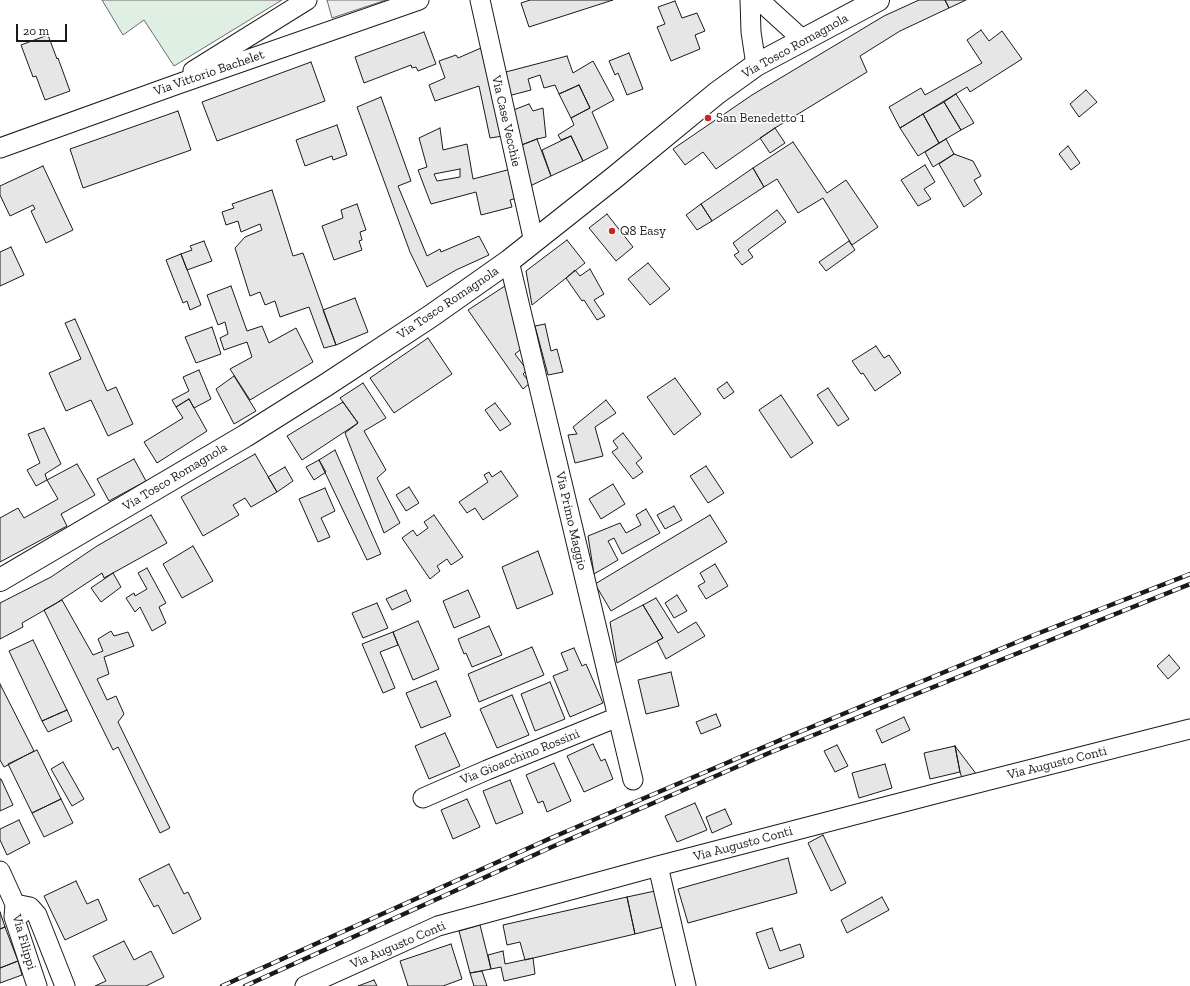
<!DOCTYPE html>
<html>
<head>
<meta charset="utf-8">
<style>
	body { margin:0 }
	#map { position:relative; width:1190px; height:986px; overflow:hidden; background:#fff; font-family:"Zilla Slab",serif }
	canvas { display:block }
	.scale { position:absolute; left:16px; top:24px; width:51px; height:18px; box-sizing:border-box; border:2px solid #1a1a1a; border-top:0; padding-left:5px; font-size:12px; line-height:14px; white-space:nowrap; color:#1a1a1a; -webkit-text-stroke:3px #fff; paint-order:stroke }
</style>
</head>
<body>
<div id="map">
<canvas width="1190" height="986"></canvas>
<div class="scale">20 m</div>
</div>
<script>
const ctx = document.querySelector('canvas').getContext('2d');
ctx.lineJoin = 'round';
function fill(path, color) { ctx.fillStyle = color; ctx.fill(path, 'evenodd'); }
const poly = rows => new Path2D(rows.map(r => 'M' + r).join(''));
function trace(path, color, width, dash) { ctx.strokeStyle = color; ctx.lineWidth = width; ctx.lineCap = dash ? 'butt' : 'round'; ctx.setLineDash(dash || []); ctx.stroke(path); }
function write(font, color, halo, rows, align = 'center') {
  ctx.font = font + ' "Zilla Slab",serif'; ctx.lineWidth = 3; ctx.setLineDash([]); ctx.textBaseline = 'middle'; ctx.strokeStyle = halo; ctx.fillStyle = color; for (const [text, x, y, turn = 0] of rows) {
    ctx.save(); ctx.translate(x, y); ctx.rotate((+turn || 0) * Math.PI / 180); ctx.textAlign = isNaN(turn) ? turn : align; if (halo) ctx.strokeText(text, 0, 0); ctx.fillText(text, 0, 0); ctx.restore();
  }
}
const green = poly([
	[102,0,282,0,174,66,144,20,123,35,102,0]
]);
const parking = poly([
	[327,0,386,0,332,18,327,0]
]);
const building = poly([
	[530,0,613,0,529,27,521,3,530,0],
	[919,0,945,0,949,8,900,31,860,56,867,72,775,128,716,169,703,152,685,165,673,149,752,95,884,16,919,0],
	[945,0,966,0,949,8,945,0],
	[675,1,682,18,697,13,705,31,695,35,700,49,671,61,657,27,665,24,658,7,675,1],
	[981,30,989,41,1002,31,1022,59,970,92,967,87,900,128,889,107,921,88,925,95,982,63,967,40,981,30],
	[424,32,436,64,418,71,416,67,412,68,411,65,364,83,355,57,424,32],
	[48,35,57,59,58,58,70,91,45,100,36,76,33,77,21,45,48,35],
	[481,48,503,136,490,138,479,86,435,101,429,85,445,78,439,61,456,55,458,58,481,48],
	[629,53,643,89,627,95,618,73,615,75,609,61,629,53],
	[567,56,573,73,593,61,614,100,592,112,608,148,583,161,571,136,561,140,558,135,574,125,571,118,590,108,579,85,559,94,555,85,544,88,540,75,528,79,531,90,508,96,502,73,567,56],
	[311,62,325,101,217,141,202,102,311,62],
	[579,85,590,108,571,118,559,94,579,85],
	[1086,90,1097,102,1079,117,1070,104,1086,90],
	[956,94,974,123,961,130,944,102,956,94],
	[381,97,411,181,398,186,427,256,440,249,441,252,479,236,489,255,456,270,427,287,410,252,357,107,381,97],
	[944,102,961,130,939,143,923,114,944,102],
	[529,104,533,111,543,108,546,137,537,139,519,146,511,111,529,104],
	[178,111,191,150,83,188,70,149,178,111],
	[923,114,939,143,918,156,900,128,923,114],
	[337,125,347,155,333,160,332,156,305,166,296,140,337,125],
	[440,128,443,150,467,144,473,179,511,169,517,198,510,200,512,207,481,215,476,192,431,204,418,170,427,167,419,138,440,128],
	[460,169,460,177,437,181,434,174,460,169],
	[775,128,785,143,770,153,760,138,775,128],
	[571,136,583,161,551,176,542,150,571,136],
	[537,139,551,176,528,187,519,146,537,139],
	[946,139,954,154,933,167,925,152,946,139],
	[793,142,827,193,846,180,878,227,852,245,823,198,798,213,777,179,764,187,753,168,793,142],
	[1068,146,1080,163,1071,170,1059,154,1068,146],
	[954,154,973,161,981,176,974,180,982,194,964,207,939,164,954,154],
	[925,165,935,182,924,189,931,199,918,206,901,180,925,165],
	[43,166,73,230,46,243,31,211,35,209,33,205,10,216,0,195,0,186,43,166],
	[753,168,764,187,712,221,701,204,753,168],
	[272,190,293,256,303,253,336,345,324,348,309,307,280,317,275,301,265,305,260,292,250,296,235,248,245,237,262,230,260,224,241,232,238,221,226,225,222,212,234,208,232,204,272,190],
	[357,204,366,230,360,232,362,240,359,241,362,250,334,260,322,226,343,218,341,210,357,204],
	[701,204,712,221,697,230,686,215,701,204],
	[777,210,786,222,748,250,753,257,742,265,734,255,739,252,733,243,777,210],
	[607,214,633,247,616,261,589,228,607,214],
	[567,240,585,263,532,305,526,271,567,240],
	[204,241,212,261,187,270,181,254,192,250,190,246,204,241],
	[849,241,855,250,826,271,819,262,849,241],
	[11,247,24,275,0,286,0,252,11,247],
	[181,254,201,305,190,310,187,301,183,303,166,260,181,254],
	[648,263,670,289,650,305,628,279,648,263],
	[590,269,604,294,594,300,605,316,597,320,584,300,582,301,566,278,575,270,580,276,590,269],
	[231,286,247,331,262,326,269,343,296,328,313,362,250,400,230,369,252,357,247,342,224,350,220,338,228,334,225,322,218,325,207,295,231,286],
	[505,286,524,347,515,354,527,370,523,374,530,383,523,389,468,310,505,286],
	[355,298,368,332,336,345,323,310,355,298],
	[75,319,107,391,116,387,133,424,108,436,91,400,66,411,49,373,81,359,65,323,75,319],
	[545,324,551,351,557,349,563,372,548,375,535,326,545,324],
	[212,327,221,354,196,363,185,337,212,327],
	[428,338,452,374,394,413,370,378,428,338],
	[876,346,884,358,889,355,901,373,875,391,863,373,861,374,852,361,876,346],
	[199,370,211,399,194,408,189,399,176,407,172,400,189,391,183,377,199,370],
	[234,376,256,411,234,424,216,389,234,376],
	[675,378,701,414,674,435,647,397,675,378],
	[727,382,734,392,724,399,717,389,727,382],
	[363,383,386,418,364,431,386,470,377,478,400,523,384,533,345,433,358,423,340,398,363,383],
	[828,388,849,419,838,426,817,395,828,388],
	[781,395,813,443,791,458,759,410,781,395],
	[189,399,207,431,157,463,144,442,183,418,176,407,189,399],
	[606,400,616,413,595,427,603,456,575,463,568,435,577,434,573,427,606,400],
	[343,402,358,423,302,460,287,436,343,402],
	[495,403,511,424,500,431,485,410,495,403],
	[44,428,61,464,45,474,47,480,36,486,27,470,40,463,28,434,44,428],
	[623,433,642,458,636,463,643,472,633,479,612,452,618,448,613,441,623,433],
	[335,450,381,554,367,560,319,460,335,450],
	[255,454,277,492,251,507,245,498,233,505,239,515,203,536,181,497,255,454],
	[134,459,146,481,109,501,97,479,134,459],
	[319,460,326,472,314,480,306,467,319,460],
	[77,464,95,495,61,514,67,526,0,562,0,518,18,508,24,518,58,499,47,480,77,464],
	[706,466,724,493,708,503,690,476,706,466],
	[285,467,293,481,277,492,268,477,285,467],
	[501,471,518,496,483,520,475,508,467,513,459,502,488,482,484,475,489,472,492,477,501,471],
	[613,484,625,504,601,519,589,499,613,484],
	[409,487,419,503,406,511,396,495,409,487],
	[325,488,335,511,321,518,330,537,318,542,299,499,325,488],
	[674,506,682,520,665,529,657,515,674,506],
	[646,509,660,533,622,554,614,538,608,541,618,560,594,574,588,536,620,523,626,533,641,525,636,515,646,509],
	[151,515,167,543,104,578,102,573,55,604,22,623,23,627,0,639,0,603,51,577,97,546,151,515],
	[434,515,463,557,451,565,447,559,437,566,440,571,430,579,402,538,413,530,417,536,428,528,424,522,434,515],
	[710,515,727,542,611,611,595,584,710,515],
	[193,546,213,581,182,598,163,564,193,546],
	[538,551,553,594,517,609,502,567,538,551],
	[715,564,728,586,706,599,698,586,705,582,700,573,715,564],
	[147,568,166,603,159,607,166,623,152,631,140,607,135,612,126,598,134,593,135,596,147,589,138,573,147,568],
	[113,573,121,587,101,602,91,588,113,573],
	[406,590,411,601,392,610,386,599,406,590],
	[468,590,480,617,454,628,443,601,468,590],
	[677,595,687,611,674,618,665,603,677,595],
	[656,598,678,633,696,622,705,636,666,659,657,641,663,638,643,605,656,598],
	[62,600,93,655,103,651,98,639,111,631,114,636,128,632,134,646,104,657,109,674,97,679,107,700,116,696,124,714,118,722,170,828,160,833,118,747,113,750,44,610,62,600],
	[377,603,388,628,363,638,352,613,377,603],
	[643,605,663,638,617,663,610,622,643,605],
	[418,621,439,669,413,680,393,632,418,621],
	[489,626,502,655,472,667,466,653,464,654,458,639,489,626],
	[393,632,398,645,380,652,395,688,383,693,362,644,393,632],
	[33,640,67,710,42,721,9,651,33,640],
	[532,647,544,675,479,702,468,674,532,647],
	[574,648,582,666,586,664,603,703,570,717,553,676,568,670,561,653,574,648],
	[1169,655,1180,668,1168,679,1157,666,1169,655],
	[671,672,679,706,646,714,638,680,671,672],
	[436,681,451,716,421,728,406,693,436,681],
	[550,682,565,719,535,731,521,694,550,682],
	[0,684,34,751,4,767,0,760,0,684],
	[512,695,529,735,497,748,480,709,512,695],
	[67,710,72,721,48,732,42,721,67,710],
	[716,714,721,726,701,734,696,722,716,714],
	[904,717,910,730,882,743,876,730,904,717],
	[445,733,460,766,429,779,415,746,445,733],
	[593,744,601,761,605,759,613,779,584,792,567,756,593,744],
	[837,745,848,766,835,772,824,751,837,745],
	[955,746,977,775,962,778,960,772,955,746],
	[955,746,960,772,930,779,924,753,955,746],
	[37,750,61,799,32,813,8,764,37,750],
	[63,762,84,799,72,806,51,769,63,762],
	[554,763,571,801,547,812,543,801,538,803,526,775,554,763],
	[885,764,892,788,859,798,852,773,885,764],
	[0,779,1,779,13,805,0,811,0,779],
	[510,780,523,813,496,824,483,791,510,780],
	[61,799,73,823,44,837,32,813,61,799],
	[467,799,480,827,453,839,441,810,467,799],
	[695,803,707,830,677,842,665,816,695,803],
	[725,809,732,824,712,833,706,817,725,809],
	[19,820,30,843,7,855,0,840,0,829,19,820],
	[823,835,846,883,831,891,808,843,823,835],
	[788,858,797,893,688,923,678,889,788,858],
	[169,864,184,894,188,892,201,919,173,934,158,905,154,907,139,879,169,864],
	[76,881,87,904,98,899,107,920,65,940,44,896,76,881],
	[655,891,663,927,635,934,627,897,655,891],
	[627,897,635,934,525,960,520,942,507,945,503,925,627,897],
	[882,897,889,910,847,933,841,920,882,897],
	[0,912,5,927,0,929,0,912],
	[480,925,491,969,470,973,459,931,480,925],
	[5,927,18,961,0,968,0,929,5,927],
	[772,928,780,951,800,944,804,957,769,969,756,933,772,928],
	[124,941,134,960,151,951,164,977,146,986,95,986,106,981,93,956,124,941],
	[451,944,462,979,443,986,408,986,400,961,451,944],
	[503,951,505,964,533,958,535,974,504,981,501,967,491,969,488,955,503,951],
	[18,961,22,975,0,983,0,968,18,961],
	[482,971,487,986,474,986,470,973,482,971],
	[374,980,377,986,358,986,374,980]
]);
const minor = poly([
	[480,0,534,242],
	[750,0,751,32,756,65],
	[759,0,803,40],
	[193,71,307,0],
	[0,148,178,84,419,0],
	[509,261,633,780],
	[423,798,487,770,618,717],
	[658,866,686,986],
	[0,871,15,904,21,914],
	[37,986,14,917,15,904,30,907,37,915,65,986],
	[305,986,438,926,658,866,946,791,1190,729]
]);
const major = poly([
	[0,580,245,436,326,385,431,316,509,261,615,177,717,93,756,65,878,0]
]);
const rail = poly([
	[222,986,551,838,785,738,1034,635,1190,574],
	[245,986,554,846,769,753,1190,584]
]);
const markers = [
	[708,118,4,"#c62828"],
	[612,231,4,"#c62828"]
];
const streetNames = [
	["Via Tosco Romagnola",795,46,-29],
	["Via Vittorio Bachelet",209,73,-19],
	["Via Case Vecchie",506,121,77],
	["Via Tosco Romagnola",448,303,-34],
	["Via Tosco Romagnola",175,477,-31],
	["Via Primo Maggio",571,521,77],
	["Via Gioacchino Rossini",520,757,-22],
	["Via Augusto Conti",1057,763,-14],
	["Via Augusto Conti",743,844,-15],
	["Via Filippi",24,942,74],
	["Via Augusto Conti",398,945,-23]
];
const poiNames = [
	["San Benedetto 1",716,118],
	["Q8 Easy",620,231]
];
fill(green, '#e0efe3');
trace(green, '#6a6a6a', 1);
fill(parking, '#ededed');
trace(parking, '#6a6a6a', 1);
fill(building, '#e6e6e6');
trace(building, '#1a1a1a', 1);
trace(minor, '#1a1a1a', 21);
trace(major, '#1a1a1a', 24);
trace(minor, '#fff', 19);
trace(major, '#fff', 22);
trace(rail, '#1a1a1a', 4.5);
trace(rail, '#fff', 3, [9]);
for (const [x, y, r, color] of markers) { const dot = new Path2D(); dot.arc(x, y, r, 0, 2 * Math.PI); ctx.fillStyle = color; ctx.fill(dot); trace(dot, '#fff', 1.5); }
write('13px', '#1a1a1a', '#fff', streetNames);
write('13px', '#1a1a1a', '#fff', poiNames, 'left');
</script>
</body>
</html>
